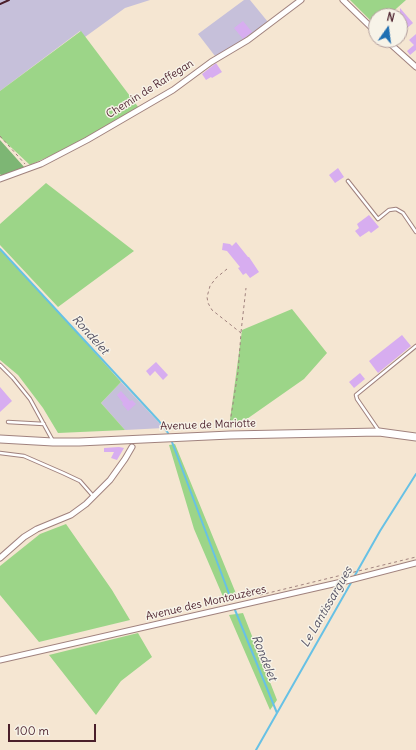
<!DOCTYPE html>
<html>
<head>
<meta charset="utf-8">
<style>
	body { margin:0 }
	#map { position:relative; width:416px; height:750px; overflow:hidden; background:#f5e6d2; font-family:Delius,sans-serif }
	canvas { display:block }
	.north { position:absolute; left:368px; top:8px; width:40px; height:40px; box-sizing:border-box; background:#f7f3e8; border:1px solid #b29e9c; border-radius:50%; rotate:14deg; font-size:11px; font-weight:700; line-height:16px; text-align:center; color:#4a1f2b }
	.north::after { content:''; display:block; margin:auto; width:14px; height:18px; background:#1f6fb2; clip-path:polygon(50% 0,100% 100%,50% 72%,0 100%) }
	.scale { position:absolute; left:8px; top:724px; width:88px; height:18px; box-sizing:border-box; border:2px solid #4a1f2b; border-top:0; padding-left:5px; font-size:12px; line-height:14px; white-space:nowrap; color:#4a1f2b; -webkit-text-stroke:3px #f7f3e8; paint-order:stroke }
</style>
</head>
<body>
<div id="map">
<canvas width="416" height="750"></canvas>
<div class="north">N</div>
<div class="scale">100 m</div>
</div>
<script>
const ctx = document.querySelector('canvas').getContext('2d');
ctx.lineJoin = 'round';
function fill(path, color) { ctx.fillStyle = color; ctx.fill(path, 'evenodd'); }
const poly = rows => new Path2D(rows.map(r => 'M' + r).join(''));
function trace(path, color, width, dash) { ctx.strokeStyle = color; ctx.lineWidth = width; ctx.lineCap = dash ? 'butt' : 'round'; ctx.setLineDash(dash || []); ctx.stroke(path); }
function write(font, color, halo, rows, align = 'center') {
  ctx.font = font + ' Delius,sans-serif'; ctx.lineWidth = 3; ctx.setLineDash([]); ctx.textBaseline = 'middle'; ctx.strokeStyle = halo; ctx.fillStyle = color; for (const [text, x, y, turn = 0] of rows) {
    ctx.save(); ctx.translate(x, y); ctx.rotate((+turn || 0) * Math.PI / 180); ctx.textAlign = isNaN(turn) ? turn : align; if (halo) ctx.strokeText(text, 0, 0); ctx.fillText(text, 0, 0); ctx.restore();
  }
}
const industrial = poly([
	[0,0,150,0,125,8,85,37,80,31,0,91],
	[244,0,250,0,268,22,243,41,215,56,198,34],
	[121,382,164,428,125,430,101,403]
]);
const green = poly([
	[350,0,406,0,388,16,376,16,376,26],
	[81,31,139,108,94,136,30,165,0,137,0,91],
	[46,183,134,251,58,307,0,245,0,224],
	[0,250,56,309,121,382,101,403,125,430,58,433,43,408,18,375,0,360],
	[292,309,327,353,304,379,244,421,229,427,242,330],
	[175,444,237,596,224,599,194,529,169,445],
	[66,524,112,590,130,620,39,642,0,595,0,566,40,534],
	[243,613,277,700,270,710,229,615],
	[138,633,152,657,121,681,96,715,49,655]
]);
const forest = poly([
	[0,140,25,168,2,177,0,174]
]);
const stream = poly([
	[0,249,159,421,168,433],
	[172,442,231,599],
	[354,577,380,531,416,474],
	[235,610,277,713],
	[256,750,352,581]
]);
const building = poly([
	[400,8,413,23,406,29,400,23],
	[243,21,252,32,243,39,234,28],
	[416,34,416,50,410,55,407,51,414,45,409,40],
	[216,63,222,72,212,78,211,77,206,80,202,74],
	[338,168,344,177,335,183,329,175],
	[369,215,379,227,371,233,369,231,360,237,355,231,359,228,357,224],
	[236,242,248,257,249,257,259,272,250,278,246,273,243,275,238,268,240,267,227,251,222,250,223,243,230,244,232,246],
	[402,335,411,346,378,373,369,361],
	[156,362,168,375,163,380,155,371,150,376,146,371],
	[360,373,365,379,354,388,349,382],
	[0,387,12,401,0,412],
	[121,391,130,401,132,400,136,404,128,411,122,404,123,403,117,395],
	[104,448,119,447,124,448,117,460,111,458,114,452,104,452]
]);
const path = poly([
	[0,136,25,164],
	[227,269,216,278,210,286,207,297,208,303,212,310,241,333,238,372,231,416,230,428],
	[241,332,246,288],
	[260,595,416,557]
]);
const service = poly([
	[348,181,378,219,389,210,396,209,403,213,416,232],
	[0,365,13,378,30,399,53,441],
	[8,422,44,424],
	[379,431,357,399,356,395,416,346],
	[0,453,24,456,63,473,80,481,94,497]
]);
const minor = poly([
	[343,0,376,32],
	[386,40,416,67],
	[0,179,41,164,87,140,173,90,211,62,248,40,301,0],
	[0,558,24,537,37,529,71,515,86,504,110,480,125,459,132,447],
	[0,660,346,581,416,563]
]);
const secondary = poly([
	[0,439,53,442,79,442,230,435,379,432,416,437]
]);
const rail = poly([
	[0,4,9,0]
]);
const streetNames = [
	["Chemin de Raffegan",150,89,-32],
	["Avenue de Mariotte",208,425,-2],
	["Avenue des Montouzères",206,603,-13]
];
const waterNames = [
	["Rondelet",90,335,48],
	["Le Lantissargues",327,607,-60],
	["Rondelet",264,658,68]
];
fill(industrial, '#c6c0da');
fill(green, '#9cd588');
fill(forest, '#7db674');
trace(stream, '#67c1e5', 2);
fill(building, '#d7adf0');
trace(service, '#a0827e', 4.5);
trace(minor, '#a0827e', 7);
trace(secondary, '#a0827e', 9);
trace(path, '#a0827e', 1, [3, 3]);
trace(service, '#fff', 2.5);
trace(minor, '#fff', 5);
trace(secondary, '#fff', 7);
trace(rail, '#4a1f2b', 2);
write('11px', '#4a1f2b', '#f7f3e8', streetNames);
write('italic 12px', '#535063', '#f7f3e8', waterNames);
</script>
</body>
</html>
